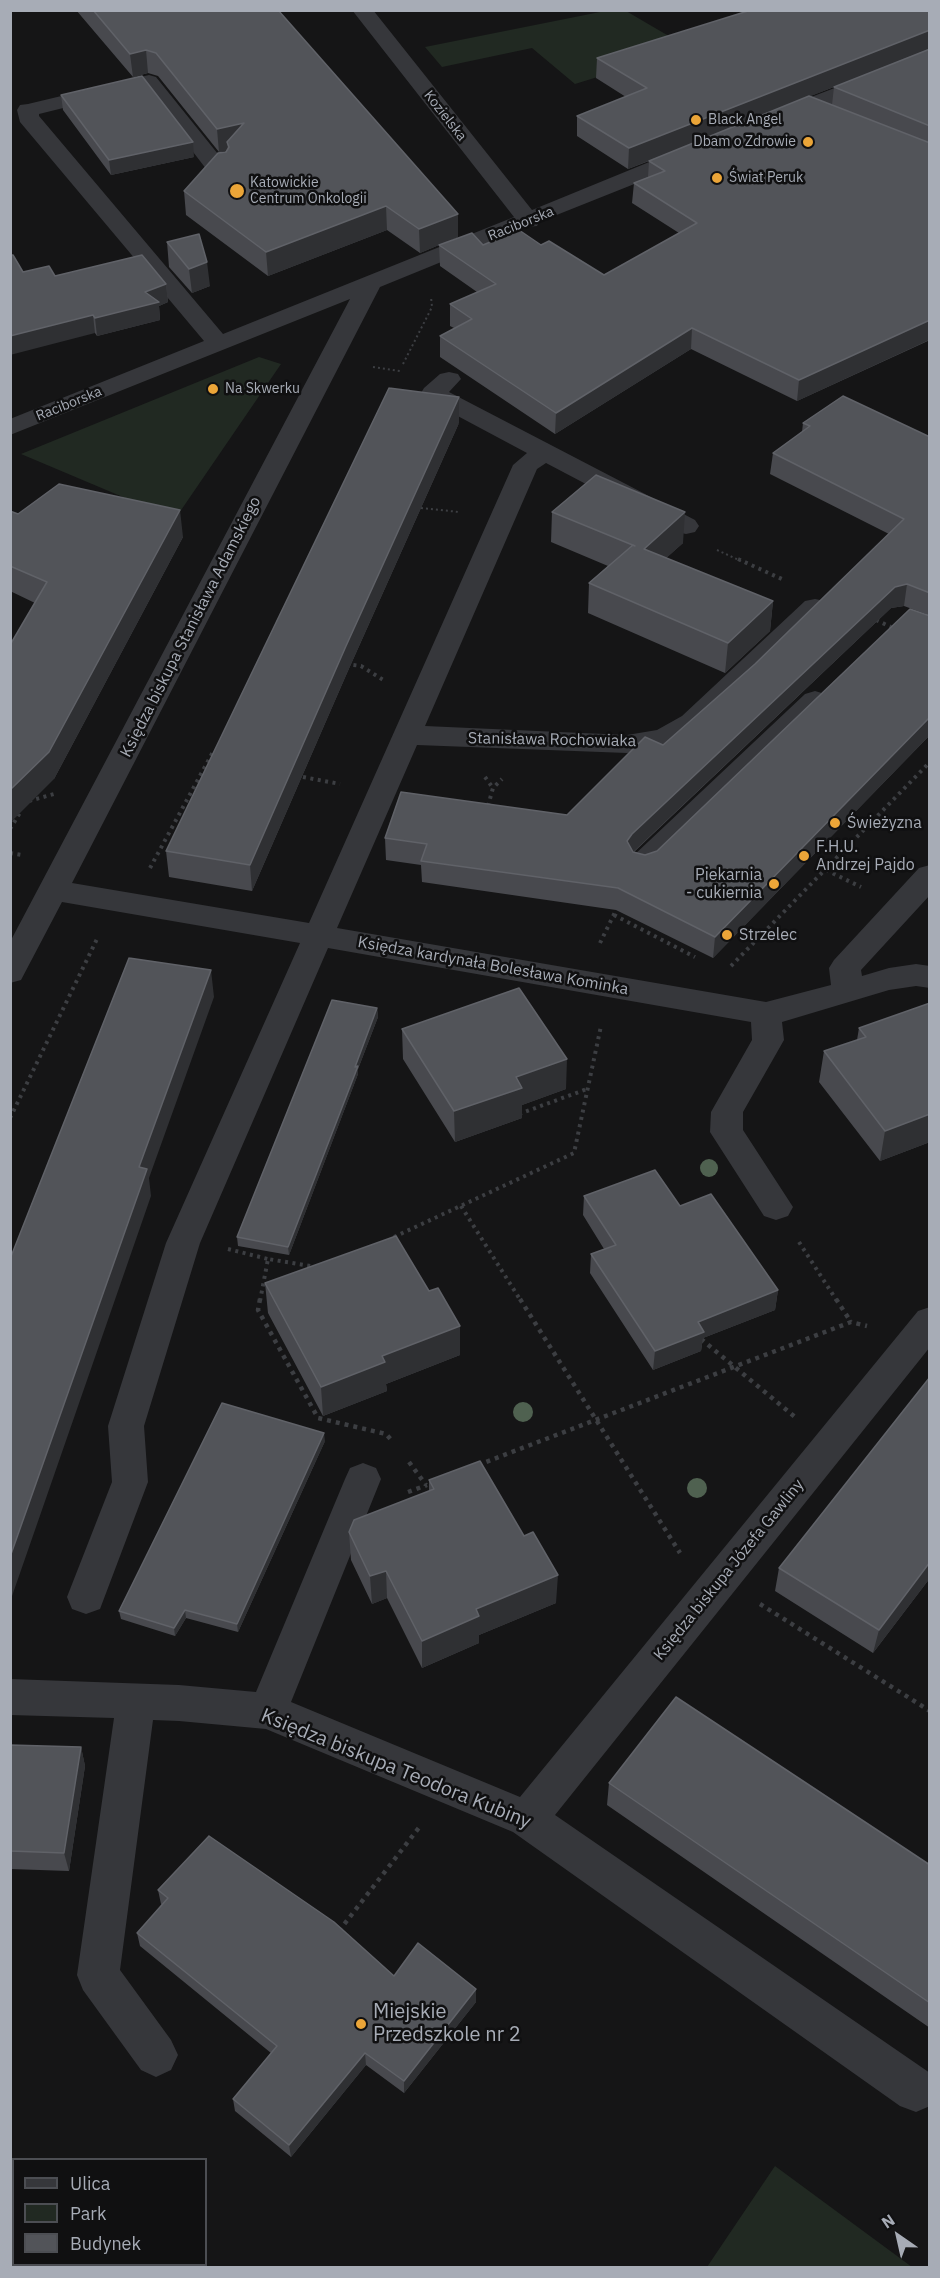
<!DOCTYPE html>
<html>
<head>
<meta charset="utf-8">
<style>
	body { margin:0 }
	#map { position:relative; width:940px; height:2278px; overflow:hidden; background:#151516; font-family:"IBM Plex Sans",sans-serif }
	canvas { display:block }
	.frame { position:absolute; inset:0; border:12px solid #a7acb6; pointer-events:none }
	.legend { position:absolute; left:12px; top:2158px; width:195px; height:108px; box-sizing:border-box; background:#101011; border:2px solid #4c4e53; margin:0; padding:8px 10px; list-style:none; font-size:18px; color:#a7acb6 }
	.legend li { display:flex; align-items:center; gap:12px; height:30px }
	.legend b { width:30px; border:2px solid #4c4e53 }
	.north { position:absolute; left:868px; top:2206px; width:60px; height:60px; -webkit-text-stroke:4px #101011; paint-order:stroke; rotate:326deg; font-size:16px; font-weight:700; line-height:24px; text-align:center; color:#a7acb6 }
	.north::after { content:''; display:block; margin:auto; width:21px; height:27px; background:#a7acb6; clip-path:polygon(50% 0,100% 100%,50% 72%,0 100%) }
</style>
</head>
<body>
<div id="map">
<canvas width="940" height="2278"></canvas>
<div class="frame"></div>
<ul class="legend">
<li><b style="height:8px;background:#36373b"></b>Ulica</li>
<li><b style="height:16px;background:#212922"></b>Park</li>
<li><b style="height:16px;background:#525459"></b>Budynek</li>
</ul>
<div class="north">N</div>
</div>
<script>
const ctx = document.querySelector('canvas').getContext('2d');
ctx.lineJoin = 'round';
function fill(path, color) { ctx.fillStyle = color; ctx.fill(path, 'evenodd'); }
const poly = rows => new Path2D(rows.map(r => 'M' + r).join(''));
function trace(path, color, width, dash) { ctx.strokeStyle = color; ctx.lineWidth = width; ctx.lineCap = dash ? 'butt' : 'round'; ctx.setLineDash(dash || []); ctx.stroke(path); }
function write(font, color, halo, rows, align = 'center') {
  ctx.font = font + ' "IBM Plex Sans",sans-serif'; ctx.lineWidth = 5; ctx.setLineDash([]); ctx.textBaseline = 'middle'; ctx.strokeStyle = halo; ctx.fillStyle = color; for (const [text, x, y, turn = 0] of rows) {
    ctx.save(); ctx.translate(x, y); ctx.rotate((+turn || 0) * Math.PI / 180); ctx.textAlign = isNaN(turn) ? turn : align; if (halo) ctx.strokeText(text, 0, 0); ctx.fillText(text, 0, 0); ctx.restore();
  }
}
const green = poly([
	[605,11,626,11,768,94,649,61,575,84,532,48,442,67,425,47],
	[259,357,281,364,175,519,21,454],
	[775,2166,912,2267,707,2267]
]);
const pathFar2 = poly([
	[403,364,432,307,431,297],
	[373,367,400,371],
	[421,508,459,512],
	[717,550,741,561]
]);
const pathFar1 = poly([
	[738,559,784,580],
	[876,620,891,627],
	[346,664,361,666,385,681],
	[303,777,340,784],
	[485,777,493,788],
	[29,801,54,794],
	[488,806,493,788,502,779],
	[10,829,21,811],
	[10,853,22,855],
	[150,868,214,750],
	[826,870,861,887],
	[614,915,695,957],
	[600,943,616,910],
	[731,966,930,762],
	[519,1114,587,1089],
	[10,1118,97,939],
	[461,1206,521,1301],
	[394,1237,574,1153,601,1026],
	[799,1242,837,1301],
	[228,1249,268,1259],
	[260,1301,268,1259,316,1267]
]);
const path = poly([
	[260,1299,258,1310,318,1418,386,1434,393,1442],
	[520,1299,680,1553],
	[836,1299,851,1322],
	[701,1339,795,1417],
	[409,1462,426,1485],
	[478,1465,851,1322,867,1326],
	[408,1492,427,1485],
	[760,1604,930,1711],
	[339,1931,421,1825]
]);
const minor = poly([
	[352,10,373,10,532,210,681,149,689,147,697,149,700,154,697,159,539,222,537,226,527,227,380,287,72,883,309,923,513,465,527,453,424,398,421,393,424,388,440,374,449,372,458,374,461,379,449,392,695,520,699,526,695,532,686,534,677,532,546,463,537,469,425,726,627,735,657,730,682,716,805,601,815,599,825,601,828,607,702,728,674,745,627,753,417,745,337,928,766,1002,831,985,829,968,834,960,919,868,930,865,930,895,861,970,862,976,889,968,916,964,930,966,930,988,916,986,889,990,782,1022,784,1040,743,1112,743,1130,793,1207,788,1216,776,1220,764,1216,710,1132,711,1112,752,1040,751,1022,328,948,200,1243,144,1426,148,1482,100,1609,86,1614,72,1609,67,1597,112,1482,108,1426,166,1243,300,943,62,902,21,980,10,983,10,942,350,299,10,435,10,419,204,341,20,122,17,110,20,105,28,104,149,75,156,77,226,164,229,169,226,174,210,174,144,88,39,114,39,116,223,334,514,217,352,10],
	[930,51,930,65,786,123,778,124,770,123,767,118,770,113,930,51],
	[815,691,825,694,829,700,825,706,654,871,643,874,632,871,628,864,632,857,805,694,815,691],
	[930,1307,930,1347,555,1815,930,2073,930,2106,916,2112,900,2106,513,1832,266,1729,179,1721,153,1720,120,1970,171,2040,178,2055,171,2070,156,2077,141,2070,83,1990,77,1975,114,1718,10,1715,10,1679,179,1685,256,1692,345,1479,350,1468,363,1463,376,1468,381,1479,291,1702,520,1797,918,1311,930,1307]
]);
const trees = [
	[709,1168,9],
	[523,1412,10],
	[697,1488,10]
];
const wall = poly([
	[76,10,278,10,458,237,420,253,387,230,268,276,186,215,184,191,227,150,219,152,158,76,148,73,133,77],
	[930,10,930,340,797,401,691,349,555,434,440,357,440,336,454,328,450,326,450,304,477,292,440,266,439,245,541,245,604,275,679,233,632,203,634,183,648,177,649,161,628,169,577,136,577,116,626,97,596,78,597,58],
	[834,87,832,105,810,96],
	[61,95,194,157,111,175,63,110],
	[167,242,210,286,192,293,169,267],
	[23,272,55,276,166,284,168,302,159,306,160,320,97,336,95,333],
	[459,423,347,673,252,891,169,877,166,851],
	[803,423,930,437,930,735,713,958,616,910,422,882,421,865,386,860,385,838,567,815,663,745,755,664,889,534,770,474,773,453,802,432],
	[904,606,926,614,657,851,645,855,634,852,891,608],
	[10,511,18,514,183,537,54,779,35,603,10,591],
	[552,512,683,543,666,558,773,601,770,631,725,673,588,613,589,583,608,566,551,542],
	[930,1003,930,1142,880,1161,819,1082,824,1051,857,1040,859,1028],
	[377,1008,378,1017,358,1069,358,1074,289,1255,238,1246,237,1237],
	[402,1029,566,1089,522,1105,522,1118,455,1142,403,1059],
	[584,1196,680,1206,778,1290,775,1310,703,1338,701,1351,653,1370,590,1273,591,1254,604,1249,583,1215],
	[265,1283,429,1291,460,1326,460,1355,386,1384,387,1391,323,1416,268,1313],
	[930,1377,930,1578,873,1653,775,1591,779,1568],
	[325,1441,238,1632,186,1618,175,1636,121,1619,119,1611],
	[429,1480,556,1603,479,1635,479,1643,422,1668,387,1598,372,1604,351,1560,349,1532,429,1491],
	[10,1745,81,1747,85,1766,69,1871,10,1869],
	[609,1783,930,1865,930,2028,607,1805],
	[158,1890,394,1976,476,1989,476,2002,404,2093,366,2065,291,2157,235,2111,233,2099,271,2053,140,1946,137,1933,162,1905,161,1904]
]);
const shadedWall = poly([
	[930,30,929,49,628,169,629,148],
	[146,50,148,73,133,77,130,54],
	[244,123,227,142,228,150,219,152,217,129],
	[193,142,194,157,111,175,109,160],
	[386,206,387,230,268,276,266,252],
	[458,214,458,237,420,253,419,229],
	[207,262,210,286,192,293,189,269],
	[166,284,168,302,159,306,160,320,97,336,95,318,145,292],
	[93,315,95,333,10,355,10,336],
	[930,320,929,340,797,401,799,380],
	[692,328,691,349,555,434,556,413],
	[459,397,459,423,347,673,252,891,250,865,346,646],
	[180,510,183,537,54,779,10,823,10,790],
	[685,512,683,543,642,580,644,549],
	[907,584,904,606,891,608,630,855,627,841,632,834,895,587],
	[773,601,770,631,725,673,728,643],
	[930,717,930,735,713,958,715,937],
	[211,970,214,997,149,1178,151,1196,11,1599,10,1557,139,1167],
	[377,1008,378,1017,358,1069,358,1074,289,1255,288,1247],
	[567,1059,566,1089,522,1105,522,1118,455,1142,454,1111,516,1077],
	[930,1114,930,1142,880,1161,885,1131],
	[778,1290,775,1310,703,1338,701,1351,653,1370,655,1351,698,1322],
	[460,1326,460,1355,386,1384,387,1391,323,1416,321,1387,382,1356],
	[324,1433,325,1441,238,1632,237,1624],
	[930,1562,930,1578,873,1653,879,1630],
	[386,1571,387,1598,372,1604,370,1576],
	[558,1575,556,1603,479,1635,479,1643,422,1668,422,1641,476,1609],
	[185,1610,186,1618,175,1636,174,1628],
	[81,1747,85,1766,69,1871,64,1853],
	[476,1989,476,2002,404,2093,404,2081],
	[365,2053,366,2065,291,2157,289,2145]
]);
const building = poly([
	[93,10,278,10,458,214,419,229,386,206,266,252,184,191,218,153,226,152,229,147,227,142,244,123,217,129,156,53,146,50,130,54,93,10],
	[751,10,930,10,930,30,629,148,577,116,647,88,597,58,751,10],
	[930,49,930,126,834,87,930,49],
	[142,76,193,142,109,160,61,95,142,76],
	[809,96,930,143,930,320,799,380,692,328,556,413,440,336,472,319,450,304,496,284,439,245,472,233,483,245,519,230,541,245,549,241,604,275,697,223,634,183,665,171,649,161,809,96],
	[199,234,207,262,189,269,167,242,199,234],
	[10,255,13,255,23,272,49,266,55,276,142,255,166,284,145,292,159,302,95,318,93,315,10,336,10,255],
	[389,388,459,397,346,646,250,865,166,851,389,388],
	[843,396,930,437,930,593,907,584,895,587,632,834,627,841,633,852,645,855,657,851,910,609,930,616,930,717,715,937,618,888,421,861,427,844,385,838,401,792,567,815,645,737,663,745,755,664,904,519,773,453,810,426,803,423,843,396],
	[596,475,685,512,644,549,773,601,728,643,589,583,633,545,635,546,552,512,596,475],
	[59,484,180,510,49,752,10,790,10,645,47,582,10,566,10,511,18,514,59,484],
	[129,958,211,970,139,1167,147,1169,10,1557,10,1259,129,958],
	[519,988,567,1059,516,1077,522,1088,454,1111,402,1029,519,988],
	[332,1000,377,1008,355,1067,358,1066,288,1247,237,1237,332,1000],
	[930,1003,930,1114,885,1131,824,1051,866,1037,859,1028,930,1003],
	[655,1170,680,1206,711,1194,778,1290,698,1322,704,1332,655,1351,591,1254,616,1245,584,1196,655,1170],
	[396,1236,429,1291,438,1288,460,1326,382,1356,385,1362,321,1387,265,1283,396,1236],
	[930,1377,930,1562,879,1630,779,1568,930,1377],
	[222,1403,324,1433,237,1624,185,1610,174,1628,119,1611,222,1403],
	[480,1461,524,1536,533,1532,558,1575,476,1609,479,1616,422,1641,386,1571,370,1576,349,1532,354,1520,434,1489,429,1480,480,1461],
	[676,1697,930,1865,930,2003,609,1783,676,1697],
	[10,1745,81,1747,64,1853,10,1851,10,1745],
	[209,1836,334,1922,394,1976,418,1943,476,1989,404,2081,365,2053,289,2145,233,2099,277,2046,137,1933,168,1898,158,1890,209,1836]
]);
const markers = [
	[696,120,6,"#eba538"],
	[808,142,6,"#eba538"],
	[717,178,6,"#eba538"],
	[237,191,8,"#eba538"],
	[213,389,6,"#eba538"],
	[835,823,6,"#eba538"],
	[804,856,6,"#eba538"],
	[774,884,6,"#eba538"],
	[727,935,6,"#eba538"],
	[361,2024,6,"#eba538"]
];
const farStreetnames = [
	["Kozielska",445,116,52],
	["Raciborska",521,224,-22],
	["Raciborska",69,404,-22]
];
const farPoinames = [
	["Black Angel",708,120],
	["Dbam o Zdrowie",796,142,"right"],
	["Świat Peruk",729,178],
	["Katowickie",250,183],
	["Centrum Onkologii",250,199],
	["Na Skwerku",225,389]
];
const streetNames = [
	["Księdza biskupa Stanisława Adamskiego",191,627,-63],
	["Stanisława Rochowiaka",552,740,1],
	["Księdza kardynała Bolesława Kominka",493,966,10],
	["Księdza biskupa Józefa Gawliny",729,1570,-51]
];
const poiNames = [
	["Świeżyzna",847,823],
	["F.H.U.",816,847],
	["Andrzej Pajdo",816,865],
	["Piekarnia",762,875,"right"],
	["- cukiernia",762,893,"right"],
	["Strzelec",739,935]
];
const nearStreetnames = [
	["Księdza biskupa Teodora Kubiny",396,1769,22]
];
const nearPoinames = [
	["Miejskie",373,2012],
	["Przedszkole nr 2",373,2035]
];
fill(green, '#212922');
trace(pathFar2, '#3c3e42', 2, [2, 3]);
trace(pathFar1, '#3c3e42', 4, [3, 4.5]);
trace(path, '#3c3e42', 4.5, [4, 5]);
fill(minor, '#36373b');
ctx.fillStyle = '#4f6150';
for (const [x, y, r] of trees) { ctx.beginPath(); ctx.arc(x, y, r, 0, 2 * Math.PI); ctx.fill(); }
fill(wall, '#48494e');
fill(shadedWall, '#2f3033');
fill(building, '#525459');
trace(building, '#606268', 1.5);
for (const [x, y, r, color] of markers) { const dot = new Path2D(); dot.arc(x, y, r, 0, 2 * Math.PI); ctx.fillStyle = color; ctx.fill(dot); trace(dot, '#101011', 2); }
write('14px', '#a7acb6', '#101011', farStreetnames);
write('14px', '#a7acb6', '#101011', farPoinames, 'left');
write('16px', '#a7acb6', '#101011', streetNames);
write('16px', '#a7acb6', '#101011', poiNames, 'left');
write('20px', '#a7acb6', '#101011', nearStreetnames);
write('20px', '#a7acb6', '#101011', nearPoinames, 'left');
</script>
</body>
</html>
